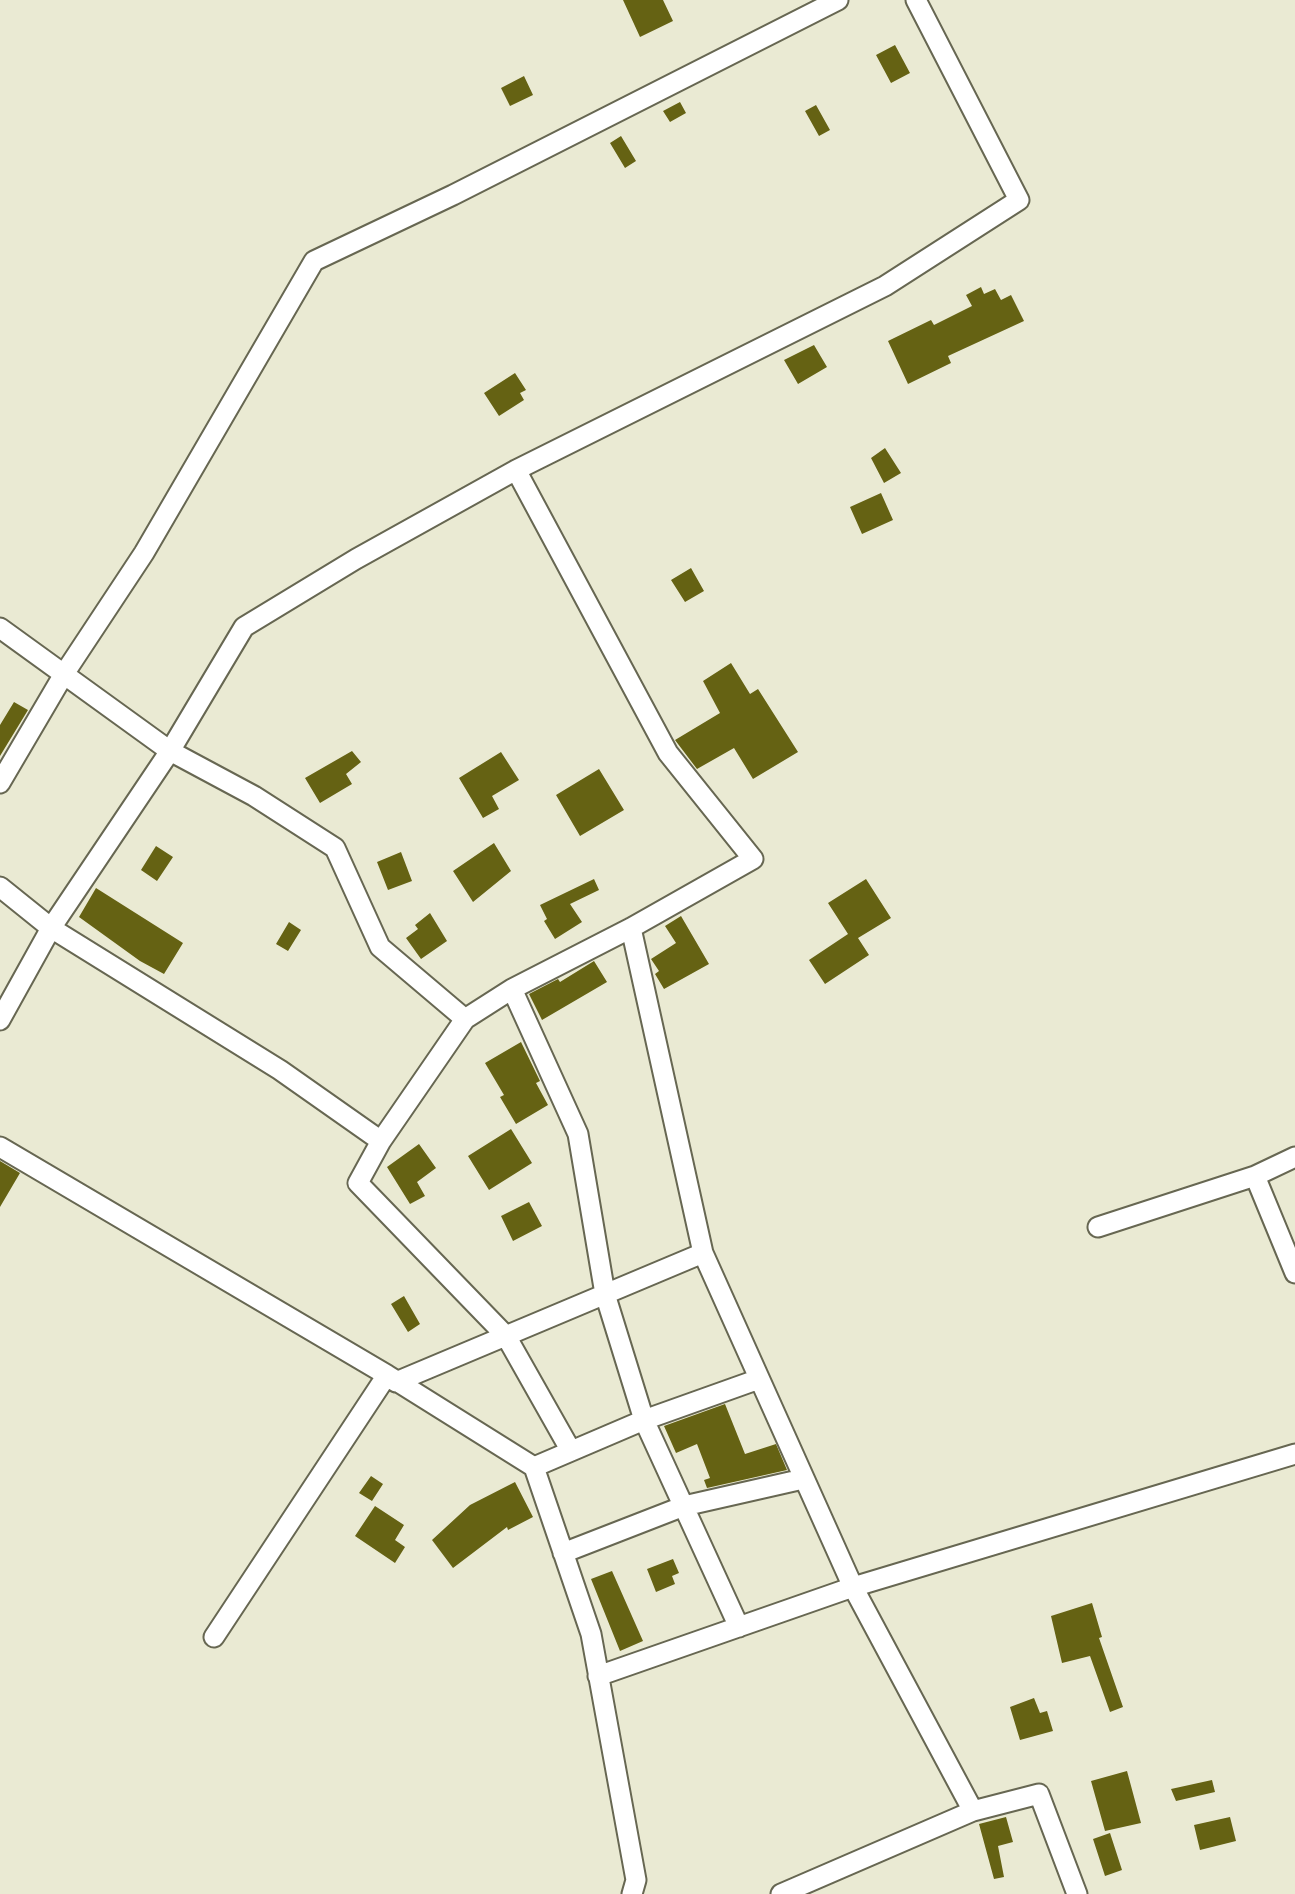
<!DOCTYPE html>
<html>
<head>
<meta charset="utf-8">
<style>
	body { margin:0 }
	canvas { display:block; background:#eaead3 }
</style>
</head>
<body>
<canvas width="1295" height="1894"></canvas>
<script>
const ctx = document.querySelector('canvas').getContext('2d');
ctx.lineJoin = 'round';
function fill(path, color) { ctx.fillStyle = color; ctx.fill(path, 'evenodd'); }
const poly = rows => new Path2D(rows.map(r => 'M' + r).join(''));
function trace(path, color, width, dash) { ctx.strokeStyle = color; ctx.lineWidth = width; ctx.lineCap = dash ? 'butt' : 'round'; ctx.setLineDash(dash || []); ctx.stroke(path); }
const building = poly([
	[623,0,663,0,673,21,640,37],
	[895,45,910,73,891,83,876,55],
	[524,76,533,95,510,106,501,88],
	[680,102,686,113,670,122,663,111],
	[816,105,830,130,819,136,805,111],
	[621,136,636,161,625,168,610,143],
	[981,287,984,294,995,289,1001,300,1011,295,1024,321,948,356,951,363,908,384,888,341,931,320,934,325,972,306,966,295],
	[814,345,827,367,798,384,784,360],
	[515,373,526,390,520,393,524,400,499,416,484,393],
	[885,448,901,473,884,483,871,458],
	[881,493,893,520,862,534,850,507],
	[691,568,704,591,685,602,671,580],
	[731,663,750,694,758,689,798,752,753,779,734,748,697,769,675,740,720,713,703,681],
	[14,702,28,710,0,756,0,725],
	[352,751,361,762,346,774,352,784,320,803,305,778],
	[501,752,519,780,492,796,499,809,483,818,459,778],
	[599,769,624,810,580,836,556,795],
	[494,843,511,871,473,902,453,871],
	[156,846,173,857,157,881,141,870],
	[401,852,412,881,388,890,377,862],
	[594,879,599,890,570,904,582,922,555,939,544,921,547,919,540,905],
	[866,879,891,918,858,938,869,955,825,984,809,960,848,934,828,903],
	[96,888,183,943,164,974,140,961,79,917],
	[430,913,447,941,421,959,406,938,418,929,415,925],
	[681,916,709,964,664,989,655,974,659,971,651,959,676,943,665,926],
	[289,922,301,930,288,951,276,944],
	[594,961,607,982,542,1020,529,994,558,979,560,982],
	[521,1042,540,1081,536,1083,548,1105,516,1124,500,1097,504,1095,485,1063],
	[511,1129,532,1163,489,1190,468,1156],
	[419,1144,436,1168,417,1182,425,1196,410,1204,387,1167],
	[0,1161,20,1173,0,1207],
	[529,1202,542,1226,513,1241,501,1216],
	[404,1296,420,1324,408,1332,391,1304],
	[725,1404,745,1454,776,1444,787,1470,707,1488,704,1480,710,1478,697,1444,676,1453,664,1426],
	[371,1476,383,1484,372,1501,359,1493],
	[515,1482,533,1517,508,1530,507,1527,453,1568,432,1540,470,1505],
	[375,1506,404,1525,395,1540,405,1547,395,1563,355,1536],
	[673,1559,679,1573,672,1576,675,1584,656,1592,647,1569],
	[612,1571,643,1641,620,1651,591,1579],
	[1092,1603,1102,1637,1099,1638,1123,1707,1110,1712,1090,1656,1062,1663,1051,1616],
	[1034,1698,1040,1713,1047,1711,1053,1731,1020,1740,1010,1707],
	[1127,1771,1141,1823,1105,1831,1091,1781],
	[1212,1780,1215,1792,1176,1801,1171,1789],
	[1006,1817,1013,1842,998,1846,1004,1877,994,1879,979,1824],
	[1230,1817,1236,1841,1200,1850,1194,1825],
	[1110,1833,1122,1870,1105,1876,1093,1839]
]);
const minor = poly([
	[0,628,170,751,254,796,335,848,380,947,465,1019],
	[0,783,64,674,144,553,314,261,453,195,838,0],
	[0,887,51,928,280,1070,381,1141,358,1183,506,1336,571,1451],
	[631,928,703,1253,853,1587,973,1811],
	[512,989,578,1134,605,1294,644,1420,739,1627],
	[0,1020,51,928,170,751,244,627,356,559,516,470,885,286,1019,200,916,0],
	[381,1141,465,1019,512,989,631,928,753,859,668,753,516,470],
	[0,1147,387,1375,534,1467,591,1634,636,1880,632,1894],
	[1255,1176,1295,1273],
	[1098,1227,1255,1176,1295,1157],
	[396,1382,703,1253],
	[534,1467,644,1420,759,1379],
	[563,1553,684,1506,803,1479],
	[214,1637,387,1375],
	[598,1676,853,1587,1295,1454],
	[781,1894,973,1811,1039,1794,1077,1894]
]);
fill(building, '#656213');
trace(minor, '#676752', 23);
trace(minor, '#fff', 19);
</script>
</body>
</html>
